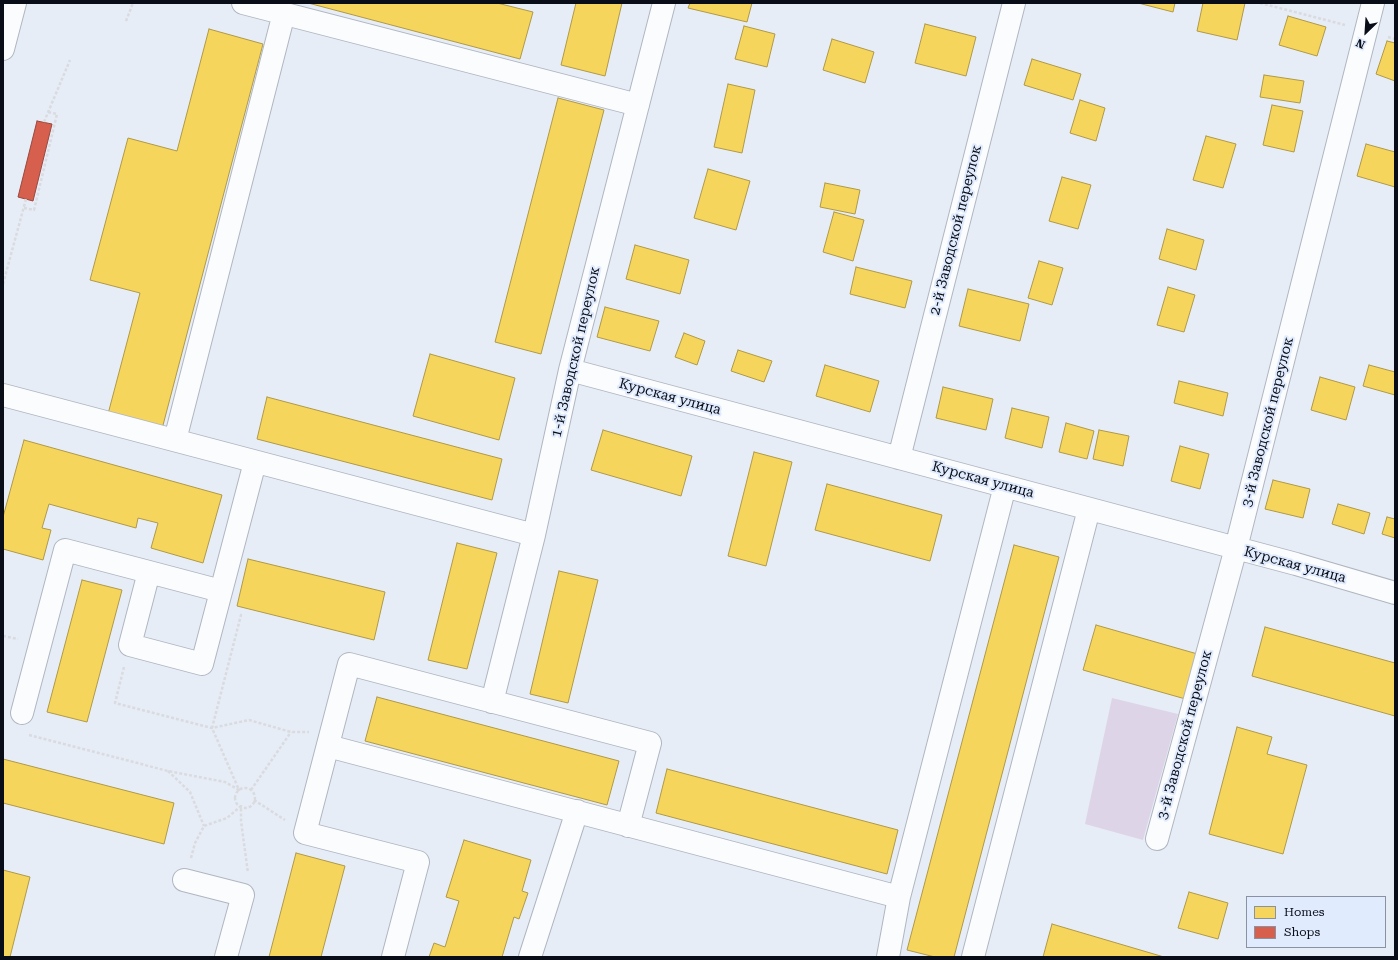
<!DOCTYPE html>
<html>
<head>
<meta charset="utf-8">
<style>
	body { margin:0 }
	#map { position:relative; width:1398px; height:960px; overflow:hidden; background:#e7edf7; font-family:"Roboto Serif",serif }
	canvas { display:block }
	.frame { position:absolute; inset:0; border:4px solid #080d17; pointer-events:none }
	.legend { position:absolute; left:1246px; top:896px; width:140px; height:52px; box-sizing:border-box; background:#e0ebfe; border:1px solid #8a92a2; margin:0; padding:5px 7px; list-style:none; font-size:12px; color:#080d17 }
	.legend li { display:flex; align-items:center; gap:8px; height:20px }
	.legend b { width:20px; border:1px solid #8a92a2 }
	.north { position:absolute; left:1346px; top:12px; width:40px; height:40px; -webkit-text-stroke:3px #e0ebfe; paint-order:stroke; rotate:205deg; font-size:11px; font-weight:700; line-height:16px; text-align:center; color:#080d17 }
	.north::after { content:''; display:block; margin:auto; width:14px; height:18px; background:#080d17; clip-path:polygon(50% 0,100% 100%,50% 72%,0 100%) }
</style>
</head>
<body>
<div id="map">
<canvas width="1398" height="960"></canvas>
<div class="frame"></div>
<ul class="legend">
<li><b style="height:11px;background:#f6d55c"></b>Homes</li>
<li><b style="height:11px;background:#d6604d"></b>Shops</li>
</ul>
<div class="north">N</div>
</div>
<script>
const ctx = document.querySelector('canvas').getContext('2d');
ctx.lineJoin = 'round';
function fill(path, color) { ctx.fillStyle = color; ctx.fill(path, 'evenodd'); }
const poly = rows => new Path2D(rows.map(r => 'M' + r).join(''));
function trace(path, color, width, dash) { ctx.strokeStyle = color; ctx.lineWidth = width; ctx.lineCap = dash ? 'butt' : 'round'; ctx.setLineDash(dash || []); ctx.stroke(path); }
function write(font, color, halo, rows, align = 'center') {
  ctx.font = font + ' "Roboto Serif",serif'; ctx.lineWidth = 4; ctx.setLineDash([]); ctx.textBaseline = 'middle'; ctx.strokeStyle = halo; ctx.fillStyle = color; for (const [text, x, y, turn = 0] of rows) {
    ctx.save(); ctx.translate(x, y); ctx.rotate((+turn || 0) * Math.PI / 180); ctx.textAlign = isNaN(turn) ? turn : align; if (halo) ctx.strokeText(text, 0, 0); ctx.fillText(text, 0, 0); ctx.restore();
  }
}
const green = poly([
	[1112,698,1178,714,1143,840,1085,824]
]);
const homes = poly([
	[308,3,497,3,533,12,520,59,308,3],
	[576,3,622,3,605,76,561,65,576,3],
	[690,3,752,3,747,22,688,8,690,3],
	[1138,3,1175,3,1173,12,1138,3],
	[1203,3,1245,3,1237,40,1197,31,1203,3],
	[1288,16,1326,27,1317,56,1279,45,1288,16],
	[925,24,976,37,966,76,915,63,925,24],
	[744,26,775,34,767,67,735,59,744,26],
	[209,29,263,44,162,429,108,414,140,293,90,280,128,138,177,151,209,29],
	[832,39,874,52,865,83,823,70,832,39],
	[1387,41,1395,43,1395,81,1376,74,1387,41],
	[1032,59,1081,74,1073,100,1024,85,1032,59],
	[1264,75,1304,81,1300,103,1260,97,1264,75],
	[728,84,755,90,742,153,714,147,728,84],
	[558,98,604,110,541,354,495,342,558,98],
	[1080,100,1105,108,1096,141,1070,133,1080,100],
	[1272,105,1303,111,1294,152,1263,145,1272,105],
	[1206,136,1236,144,1223,188,1193,180,1206,136],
	[1366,144,1395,152,1395,187,1357,176,1366,144],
	[708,169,750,181,736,230,694,218,708,169],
	[1062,177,1091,185,1078,229,1049,221,1062,177],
	[825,183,860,190,855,214,820,207,825,183],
	[834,212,864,220,853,261,823,252,834,212],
	[1167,229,1204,240,1196,270,1159,259,1167,229],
	[635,245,689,260,680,294,626,279,635,245],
	[1039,261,1063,268,1052,305,1028,298,1039,261],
	[856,267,912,281,905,308,850,294,856,267],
	[1168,287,1195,295,1184,332,1157,325,1168,287],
	[968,289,1029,304,1020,341,959,326,968,289],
	[605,307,659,321,650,351,597,337,605,307],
	[684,333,705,341,697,365,675,357,684,333],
	[738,350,772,361,764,382,731,371,738,350],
	[430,354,515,378,499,440,413,416,430,354],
	[825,365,879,381,870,412,816,396,825,365],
	[1369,365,1395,372,1395,395,1363,386,1369,365],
	[1320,377,1355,387,1346,420,1311,410,1320,377],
	[1179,381,1228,393,1223,416,1174,403,1179,381],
	[943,387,993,399,986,430,936,418,943,387],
	[267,397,502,459,492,500,257,439,267,397],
	[1012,408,1049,417,1042,448,1005,438,1012,408],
	[1066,423,1094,431,1087,459,1059,452,1066,423],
	[603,430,692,456,681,496,591,470,603,430],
	[1099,430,1129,436,1123,466,1093,459,1099,430],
	[24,440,222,495,203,563,151,548,158,523,138,518,136,528,49,504,42,528,51,530,43,560,3,549,3,517,24,440],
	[1180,446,1209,454,1200,489,1171,481,1180,446],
	[754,452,792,462,766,566,728,556,754,452],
	[1273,480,1310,489,1303,518,1265,509,1273,480],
	[827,484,942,515,930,561,815,530,827,484],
	[1338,504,1370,513,1364,534,1332,524,1338,504],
	[1387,517,1395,519,1395,538,1382,534,1387,517],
	[457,543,497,553,467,669,428,660,457,543],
	[1014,545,1059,557,954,957,935,957,907,950,1014,545],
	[248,559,385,592,374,640,237,606,248,559],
	[559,571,598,580,568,703,530,694,559,571],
	[82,580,122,590,87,722,47,712,82,580],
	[1096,625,1201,655,1189,700,1083,670,1096,625],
	[1265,627,1395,663,1395,716,1252,676,1265,627],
	[377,697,619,761,607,805,365,741,377,697],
	[1237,727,1272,737,1267,754,1307,765,1283,854,1209,834,1237,727],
	[3,759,174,803,164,844,3,803,3,759],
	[667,769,898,830,887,874,656,813,667,769],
	[464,840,531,860,522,891,528,893,519,919,514,917,502,957,429,957,434,943,445,947,459,901,446,897,464,840],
	[296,853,345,866,321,957,269,957,296,853],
	[3,870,30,877,10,957,3,957,3,870],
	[1189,892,1228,903,1218,939,1178,928,1189,892],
	[1052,924,1164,957,1043,957,1052,924]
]);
const shops = poly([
	[37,121,52,124,33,201,18,197,37,121]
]);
const path = poly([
	[1260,3,1345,25],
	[126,21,133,3],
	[1388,37,1395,39],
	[44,122,70,60],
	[24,208,34,210,57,114,48,112],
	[3,284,26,199],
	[3,636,18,639],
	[124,667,115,703,212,728,249,720,291,732,309,732],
	[29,735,168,771,225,782,239,790,212,728,241,615,238,615],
	[168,771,190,792,204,826],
	'235 798a10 10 0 1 1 20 0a10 10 0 1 1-20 0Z',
	[251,790,291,732],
	[254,800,285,820],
	[191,858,195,843,204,826,227,818,241,806,241,821,248,873]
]);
const minor = poly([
	[243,3,638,105],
	[570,370,1296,564,1395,593],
	[3,395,534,535],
	[175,440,284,13],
	[899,458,1014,3],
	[149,572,221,591],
	[492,702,534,535,570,370,664,3],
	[22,713,65,550,149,572,130,645,202,664,255,462],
	[328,746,899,897],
	[1157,839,1236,548,1373,3],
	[184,880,243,895,226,957],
	[393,957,418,862,305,833,349,664,650,743,628,826],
	[530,957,577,811],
	[888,957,899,897,1005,486],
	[973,957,1089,509]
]);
const major = poly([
	[3,49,15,3]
]);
const streetNames = [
	["2-й Заводской переулок",956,230,-76],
	["1-й Заводской переулок",576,352,-77],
	["Курская улица",670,397,15],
	["3-й Заводской переулок",1268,422,-76],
	["Курская улица",983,480,15],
	["Курская улица",1295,565,15],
	["3-й Заводской переулок",1185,735,-75]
];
fill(green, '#ded4e8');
fill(homes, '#f6d55c');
trace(homes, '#af9947', 1);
fill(shops, '#d6604d');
trace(shops, '#98473d', 1);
trace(minor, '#b0b6c0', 24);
trace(major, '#b0b6c0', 24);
trace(path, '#d9dbdf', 2.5, [3, 2]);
trace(minor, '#fbfcfe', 22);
trace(major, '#fbfcfe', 22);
write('14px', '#080d17', '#e0ebfe', streetNames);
</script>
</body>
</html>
